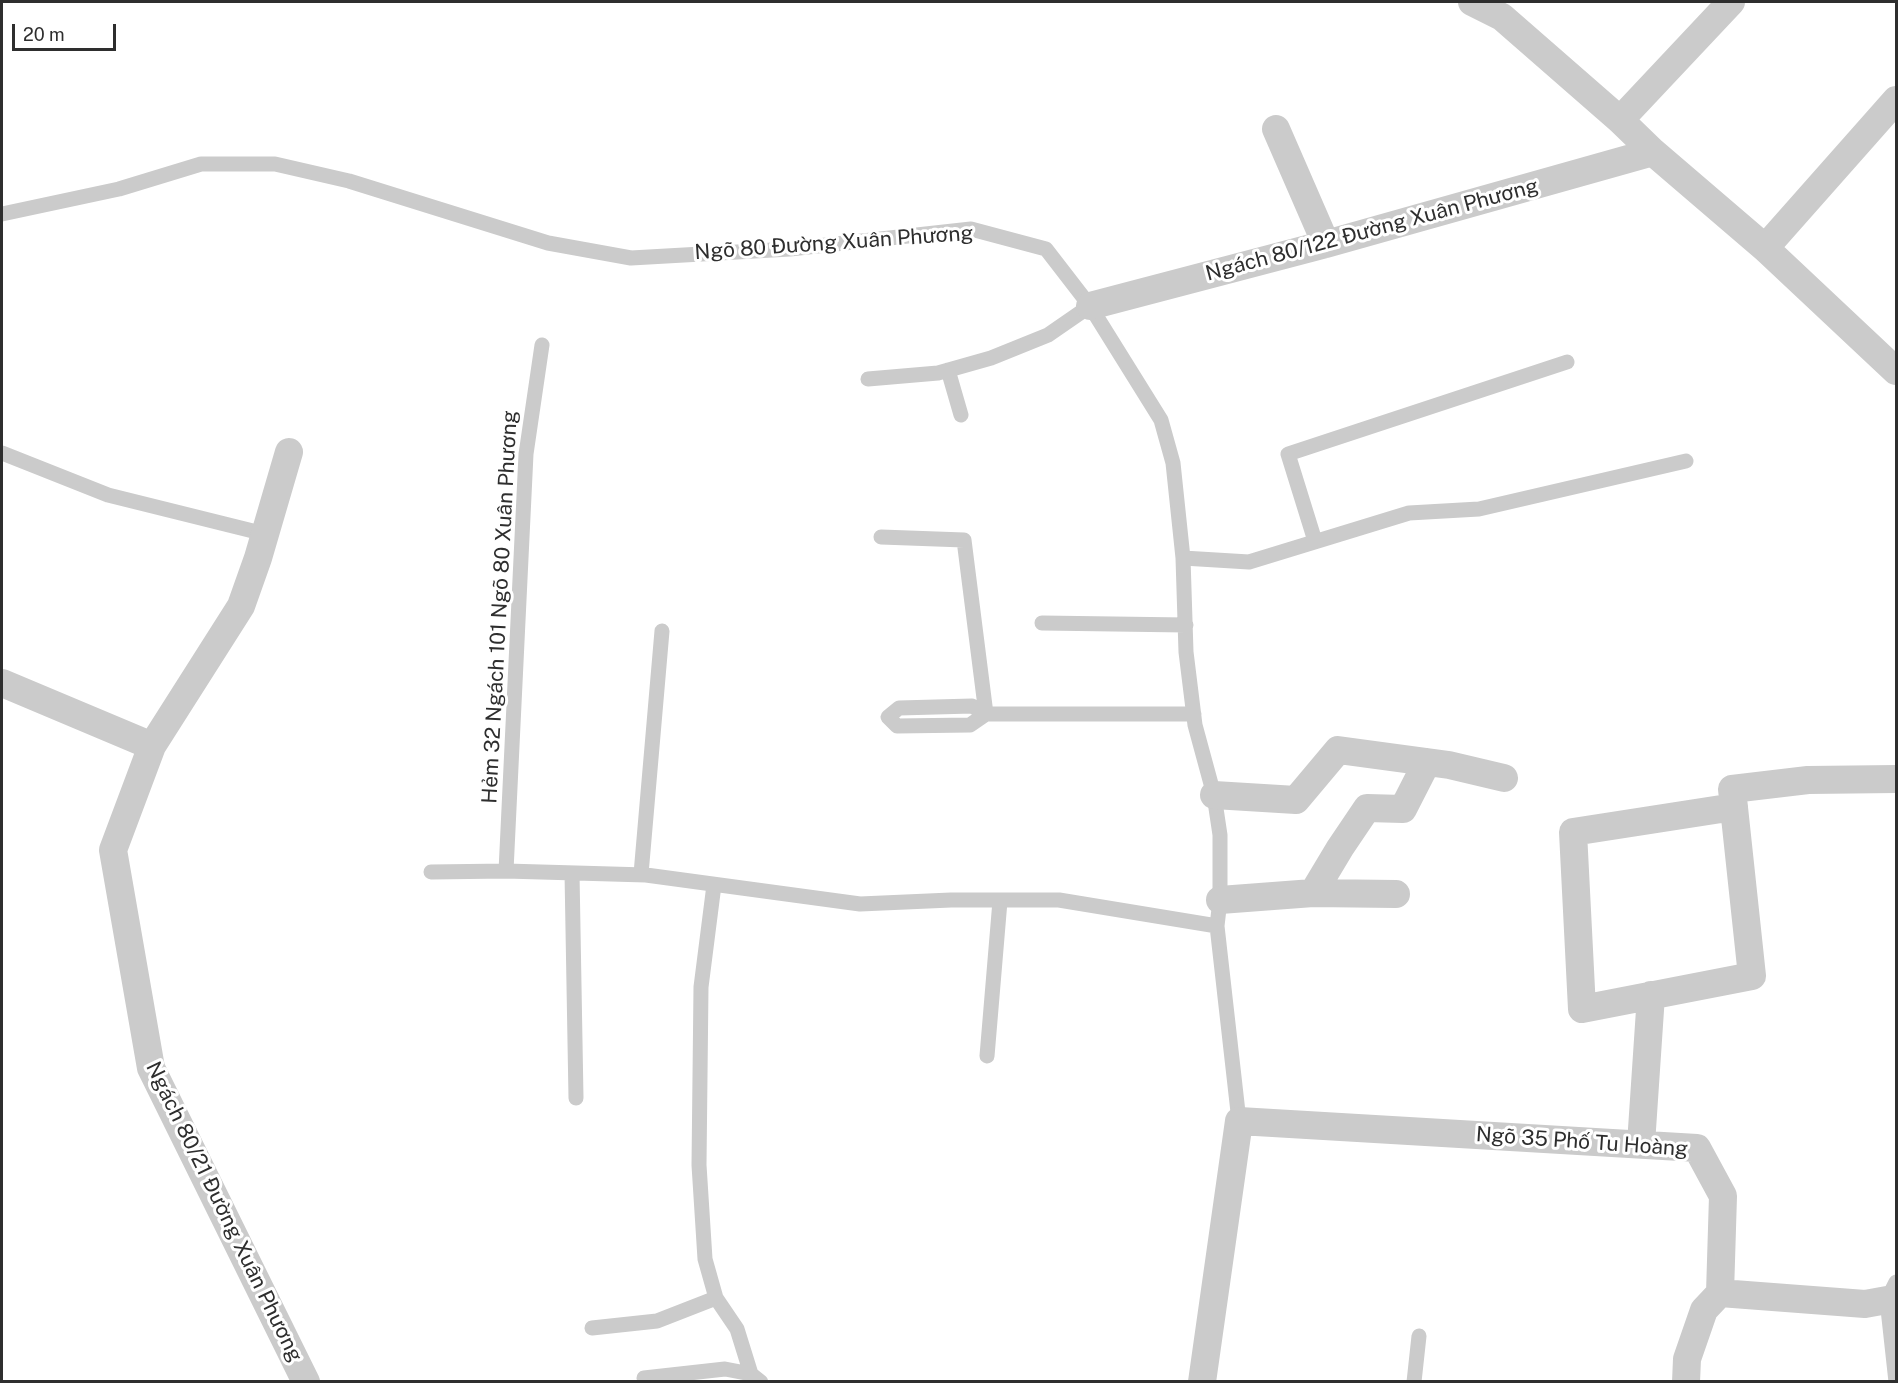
<!DOCTYPE html>
<html>
<head>
<meta charset="utf-8">
<style>
	body { margin:0 }
	#map { position:relative; width:1898px; height:1383px; overflow:hidden; background:#fff; font-family:"Public Sans",sans-serif }
	canvas { display:block }
	.frame { position:absolute; inset:0; border:3px solid #2e2e2e; pointer-events:none }
	.scale { position:absolute; left:12px; top:24px; width:104px; height:27px; box-sizing:border-box; border:3px solid #2e2e2e; border-top:0; padding-left:8px; font-size:18px; line-height:21px; white-space:nowrap; color:#2e2e2e; -webkit-text-stroke:4px #fff; paint-order:stroke }
</style>
</head>
<body>
<div id="map">
<canvas width="1898" height="1383"></canvas>
<div class="frame"></div>
<div class="scale">20 m</div>
</div>
<script>
const ctx = document.querySelector('canvas').getContext('2d');
ctx.lineJoin = 'round';
const poly = rows => new Path2D(rows.map(r => 'M' + r).join(''));
function trace(path, color, width, dash) { ctx.strokeStyle = color; ctx.lineWidth = width; ctx.lineCap = dash ? 'butt' : 'round'; ctx.setLineDash(dash || []); ctx.stroke(path); }
function write(font, color, halo, rows, align = 'center') {
  ctx.font = font + ' "Public Sans",sans-serif'; ctx.lineWidth = 6; ctx.setLineDash([]); ctx.textBaseline = 'middle'; ctx.strokeStyle = halo; ctx.fillStyle = color; for (const [text, x, y, turn = 0] of rows) {
    ctx.save(); ctx.translate(x, y); ctx.rotate((+turn || 0) * Math.PI / 180); ctx.textAlign = isNaN(turn) ? turn : align; if (halo) ctx.strokeText(text, 0, 0); ctx.fillText(text, 0, 0); ctx.restore();
  }
}
const service = poly([
	[2,214,119,189,201,164,275,164,349,181,548,243,631,258,790,249,971,229,1046,249,1090,306,1161,420,1173,463,1183,558,1186,652,1195,725,1214,795,1220,835,1220,900,1217,926,1239,1121],
	[948,370,961,415],
	[868,379,938,373,991,358,1048,335,1090,306],
	[2,453,108,495,265,534],
	[881,537,964,540,986,714],
	[1315,541,1288,454,1567,362],
	[1183,558,1249,562,1409,513,1479,509,1686,461],
	[1042,623,1186,625],
	[986,714,972,706,899,708,888,717,897,726,970,725,986,714,1194,714],
	[506,871,526,454,542,345],
	[431,872,506,871,646,875,860,904,951,900,1059,900,1217,926],
	[572,873,576,1098],
	[641,874,662,631],
	[714,885,701,987,699,1165,705,1259,716,1298,737,1329,751,1374,761,1382],
	[987,1056,1000,901],
	[592,1328,657,1321,716,1298],
	[644,1378,725,1369,751,1374],
	[1414,1382,1419,1336],
	[1896,1382,1887,1300,1896,1282]
]);
const minor = poly([
	[1472,2,1502,17,1620,120,1653,152,1765,248,1896,371],
	[1620,120,1731,2],
	[1276,129,1326,244],
	[1765,248,1896,100],
	[1090,306,1326,244,1653,152],
	[2,683,152,746,113,850,151,1068,306,1382],
	[152,746,241,606,258,558,289,452],
	[1214,795,1296,800,1338,750,1449,765,1504,778],
	[1734,807,1573,832,1582,1009,1752,976,1732,789,1808,780,1896,779],
	[1313,893,1340,848,1367,808,1403,809,1427,762],
	[1220,900,1313,893,1396,894],
	[1641,1144,1651,995],
	[1720,1293,1865,1304,1887,1300],
	[1202,1382,1239,1121,1697,1148,1723,1196,1720,1293],
	[1686,1382,1687,1359,1704,1310,1720,1293]
]);
const streetNames = [
	["Ngách 80/122 Đường Xuân Phương",1372,230,-15],
	["Ngõ 80 Đường Xuân Phương",834,243,-4],
	["Hẻm 32 Ngách 101 Ngõ 80 Xuân Phương",500,607,-87],
	["Ngõ 35 Phố Tu Hoàng",1582,1142,4],
	["Ngách 80/21 Đường Xuân Phương",224,1212,64]
];
trace(service, '#cbcbcb', 15);
trace(minor, '#cbcbcb', 28);
write('21px', '#2e2e2e', '#fff', streetNames);
</script>
</body>
</html>
